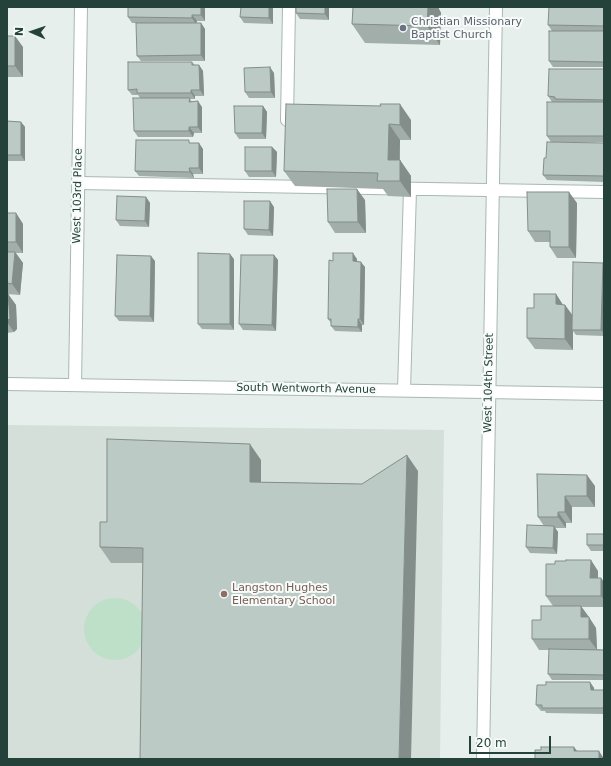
<!DOCTYPE html>
<html>
<head>
<meta charset="utf-8">
<style>
	body { margin:0 }
	#map { position:relative; width:611px; height:766px; overflow:hidden; background:#e6efeb; font-family:"DejaVu Sans",sans-serif }
	canvas { display:block }
	.frame { position:absolute; inset:0; border:8px solid #24423a; pointer-events:none }
	.north { position:absolute; left:12px; top:12px; width:40px; height:40px; -webkit-text-stroke:3px #f7fbf9; paint-order:stroke; rotate:272deg; font-size:11px; font-weight:700; line-height:16px; text-align:center; color:#24423a }
	.north::after { content:''; display:block; margin:auto; width:14px; height:18px; background:#24423a; clip-path:polygon(50% 0,100% 100%,50% 72%,0 100%) }
	.scale { position:absolute; left:469px; top:736px; width:82px; height:18px; box-sizing:border-box; border:2px solid #24423a; border-top:0; padding-left:5px; font-size:12px; line-height:14px; white-space:nowrap; color:#24423a; -webkit-text-stroke:3px #f7fbf9; paint-order:stroke }
</style>
</head>
<body>
<div id="map">
<canvas width="611" height="766"></canvas>
<div class="frame"></div>
<div class="north">N</div>
<div class="scale">20 m</div>
</div>
<script>
const ctx = document.querySelector('canvas').getContext('2d');
ctx.lineJoin = 'round';
function fill(path, color) { ctx.fillStyle = color; ctx.fill(path, 'evenodd'); }
const poly = rows => new Path2D(rows.map(r => 'M' + r).join(''));
function trace(path, color, width, dash) { ctx.strokeStyle = color; ctx.lineWidth = width; ctx.lineCap = dash ? 'butt' : 'round'; ctx.setLineDash(dash || []); ctx.stroke(path); }
function write(font, color, halo, rows, align = 'center') {
  ctx.font = font + ' "DejaVu Sans",sans-serif'; ctx.lineWidth = 4; ctx.setLineDash([]); ctx.textBaseline = 'middle'; ctx.strokeStyle = halo; ctx.fillStyle = color; for (const [text, x, y, turn = 0] of rows) {
    ctx.save(); ctx.translate(x, y); ctx.rotate((+turn || 0) * Math.PI / 180); ctx.textAlign = isNaN(turn) ? turn : align; if (halo) ctx.strokeText(text, 0, 0); ctx.fillText(text, 0, 0); ctx.restore();
  }
}
const built = poly([
	[7,425,444,430,440,759,7,759]
]);
const green = poly([
	'84 629a31 31 0 1 1 62 0a31 31 0 1 1-62 0Z'
]);
const service = poly([
	[287,120,289,7],
	[78,183,604,192],
	[404,390,410,190]
]);
const minor = poly([
	[75,385,81,7],
	[483,759,496,7]
]);
const tertiary = poly([
	[7,384,604,394]
]);
const wall = poly([
	[128,7,205,7,205,21,197,21,196,23,201,23,205,29,205,61,141,61,137,56,149,23,132,23,128,17],
	[273,7,273,24,244,23,240,17],
	[296,7,329,7,329,20,300,19,296,13],
	[353,7,438,7,441,13,440,45,365,43,352,24],
	[604,7,604,31,552,31,548,25],
	[604,31,604,67,553,67,549,61],
	[7,36,23,47,23,77,7,77],
	[192,62,195,65,199,65,203,71,204,96,195,96,195,99,190,99,192,102,202,107,202,133,194,133,193,137,138,137,134,131,140,98,138,95,132,95,128,90],
	[604,69,604,142,551,142,547,136,552,102,548,96],
	[274,73,275,98,249,98,245,92],
	[263,106,267,112,266,139,239,139,235,133],
	[381,106,411,120,411,140,400,140,400,160,411,176,411,197,388,196,383,189,295,186,284,171],
	[7,121,21,122,25,127,25,161,7,161],
	[191,143,203,149,203,174,193,174,194,178,139,176,135,171],
	[604,143,604,182,547,180,543,175,546,158],
	[272,147,277,152,276,177,249,177,245,171],
	[146,197,150,203,149,227,120,226,116,220],
	[365,200,366,233,335,233,328,222],
	[577,203,576,258,557,258,550,247,550,242,535,242,528,231],
	[274,207,273,236,248,235,244,229],
	[7,213,16,213,23,224,23,253,16,253,23,263,20,295,7,294],
	[274,255,278,260,276,331,243,330,239,324],
	[234,259,234,330,202,329,198,324],
	[357,259,357,261,365,267,364,325,362,325,362,332,335,331,331,326,331,323,328,319,333,261],
	[155,261,154,322,119,321,115,316],
	[604,265,604,336,576,335,573,331,573,350,535,349,527,338,534,308,556,294,563,305,565,305,572,315],
	[7,294,8,294,16,305,17,329,14,332,7,333],
	[261,460,261,482,362,484,418,471,143,563,111,563,100,547,107,522],
	[537,474,595,486,595,507,572,507,572,523,566,523,566,528,555,528,558,532,557,554,530,553,526,547,544,526,538,517],
	[604,534,604,551,591,551,587,545],
	[555,564,598,571,598,578,604,582,604,607,581,607,596,628,597,649,604,650,604,680,552,680,548,674,549,650,539,650,532,639,541,620,553,606,546,596],
	[590,682,594,688,594,690,604,690,604,714,546,713,545,711,541,711,536,705]
]);
const shadedWall = poly([
	[201,7,205,7,205,21,201,15],
	[269,7,273,7,273,24,269,18],
	[325,7,329,7,329,20,325,14],
	[428,7,438,7,441,13,440,45,427,26],
	[192,15,197,21,196,24,192,18],
	[201,23,205,29,205,61,201,55],
	[15,36,23,47,23,77,15,66],
	[199,65,203,71,204,96,200,90],
	[270,67,274,73,275,98,271,92],
	[191,90,195,96,195,99,191,93],
	[198,101,202,107,202,133,198,127],
	[400,104,411,120,411,140,400,125],
	[263,106,267,112,266,139,262,133],
	[21,122,25,127,25,161,21,155],
	[389,124,400,140,399,176,388,160],
	[189,127,194,133,193,137,189,131],
	[199,143,203,149,203,174,199,168],
	[272,147,277,152,276,177,272,171],
	[400,160,411,176,411,197,400,181],
	[189,168,193,174,194,178,190,172],
	[357,189,365,200,366,233,358,222],
	[569,192,577,203,576,258,569,247],
	[146,197,150,203,149,227,145,221],
	[270,201,274,207,273,236,269,230],
	[16,213,23,224,23,253,16,242],
	[15,252,23,263,20,295,12,284],
	[353,253,357,259,357,267,353,261],
	[230,254,234,259,234,330,230,324],
	[274,255,278,260,276,331,272,325],
	[151,256,155,261,154,322,150,316],
	[361,262,365,267,364,325,360,319],
	[603,263,604,265,604,334,601,330],
	[8,294,16,305,17,329,14,332,7,322],
	[556,294,563,305,556,304],
	[565,305,573,316,572,330,573,331,573,350,565,339],
	[358,319,362,325,362,332,358,327],
	[250,444,261,460,261,497,250,482],
	[407,455,418,471,411,759,399,759],
	[587,475,595,486,595,507,587,496],
	[565,496,572,507,572,523,565,512],
	[558,512,566,523,566,528,558,517],
	[554,526,558,532,557,554,553,548],
	[591,560,598,571,598,589,590,578],
	[601,578,604,582,604,600,601,596],
	[581,606,589,617,581,617],
	[589,617,596,628,597,650,589,639],
	[590,682,594,688,595,696,591,690],
	[574,747,578,752,574,751],
	[599,751,603,757,603,759,599,759]
]);
const building = poly([
	[128,7,201,7,201,15,192,15,192,18,128,17,128,7],
	[241,7,269,7,269,18,240,17,241,7],
	[296,7,325,7,325,14,296,13,296,7],
	[353,7,428,7,427,26,352,24,353,7],
	[549,7,604,7,604,26,548,25,549,7],
	[136,23,201,23,201,55,137,56,136,23],
	[549,31,604,31,604,62,549,61,549,31],
	[7,36,15,36,15,66,7,66,7,36],
	[128,62,192,62,192,65,199,65,200,90,191,90,191,93,137,93,137,89,128,90,128,62],
	[270,67,271,92,245,92,244,68,270,67],
	[549,69,604,69,604,100,555,99,555,97,548,96,549,69],
	[133,98,190,98,189,102,198,101,198,127,189,127,189,131,134,131,133,98],
	[547,102,604,102,604,136,547,136,547,102],
	[286,104,381,106,380,104,400,104,400,125,389,124,388,160,400,160,400,181,377,181,378,173,284,171,286,104],
	[234,106,263,106,262,133,235,133,234,106],
	[7,121,21,122,21,155,7,155,7,121],
	[136,140,189,140,189,143,199,143,199,168,189,168,190,172,135,171,136,140],
	[547,142,604,143,604,176,543,175,544,158,546,158,547,142],
	[245,147,272,147,272,171,245,171,245,147],
	[327,189,357,189,358,222,328,222,327,189],
	[527,192,569,192,569,247,550,247,550,231,528,231,527,192],
	[117,196,146,197,145,221,116,220,117,196],
	[244,201,270,201,269,230,244,229,244,201],
	[7,213,16,213,16,242,7,242,7,213],
	[7,252,15,252,12,284,7,283,7,252],
	[198,253,230,254,230,324,198,324,198,253],
	[333,253,353,253,353,261,361,262,360,319,358,319,358,327,331,326,331,319,328,319,329,260,333,261,333,253],
	[117,255,151,256,150,316,115,316,117,255],
	[241,255,274,255,272,325,239,324,241,255],
	[573,262,603,263,601,330,572,330,573,262],
	[7,294,8,294,10,318,7,321,7,294],
	[534,294,556,294,556,304,565,305,565,339,527,338,527,308,534,308,534,294],
	[107,439,250,444,250,482,362,484,407,455,399,759,140,759,143,548,100,547,100,522,107,522,107,439],
	[537,474,587,475,587,496,565,496,565,512,558,512,558,517,538,517,537,474],
	[527,525,554,526,553,548,526,547,527,525],
	[587,534,604,534,604,545,587,545,587,534],
	[566,560,591,560,590,578,601,578,601,596,546,596,546,564,555,564,555,561,566,561,566,560],
	[541,606,581,606,581,617,589,617,589,639,532,639,532,620,541,620,541,606],
	[549,649,604,650,604,675,548,674,549,649],
	[546,682,590,682,591,690,604,690,604,708,542,708,542,705,536,705,537,685,546,685,546,682],
	[541,747,574,747,574,751,599,751,599,759,535,759,535,750,541,750,541,747]
]);
const markers = [
	[403,28,4,"#6b7280"],
	[224,594,4,"#8d6e63"]
];
const worshipNames = [
	["Christian Missionary",411,22],
	["Baptist Church",411,35]
];
const streetNames = [
	["West 103rd Place",78,196,-89],
	["West 104th Street",489,383,-89],
	["South Wentworth Avenue",306,389,1]
];
const educationNames = [
	["Langston Hughes",232,588],
	["Elementary School",232,601]
];
fill(built, '#d4dfda');
fill(green, '#bfe0c8');
trace(service, '#a8b8b2', 14);
trace(minor, '#a8b8b2', 14);
trace(tertiary, '#a8b8b2', 14);
trace(service, '#fff', 12);
trace(minor, '#fff', 12);
trace(tertiary, '#fff', 12);
fill(wall, '#a1aea9');
fill(shadedWall, '#838d89');
fill(building, '#bbcac4');
trace(building, '#838d89', 1);
for (const [x, y, r, color] of markers) { const dot = new Path2D(); dot.arc(x, y, r, 0, 2 * Math.PI); ctx.fillStyle = color; ctx.fill(dot); trace(dot, '#f7fbf9', 1.5); }
write('11px', '#5b616d', '#f7fbf9', worshipNames, 'left');
write('11px', '#24423a', '#f7fbf9', streetNames);
write('11px', '#785e54', '#f7fbf9', educationNames, 'left');
</script>
</body>
</html>
